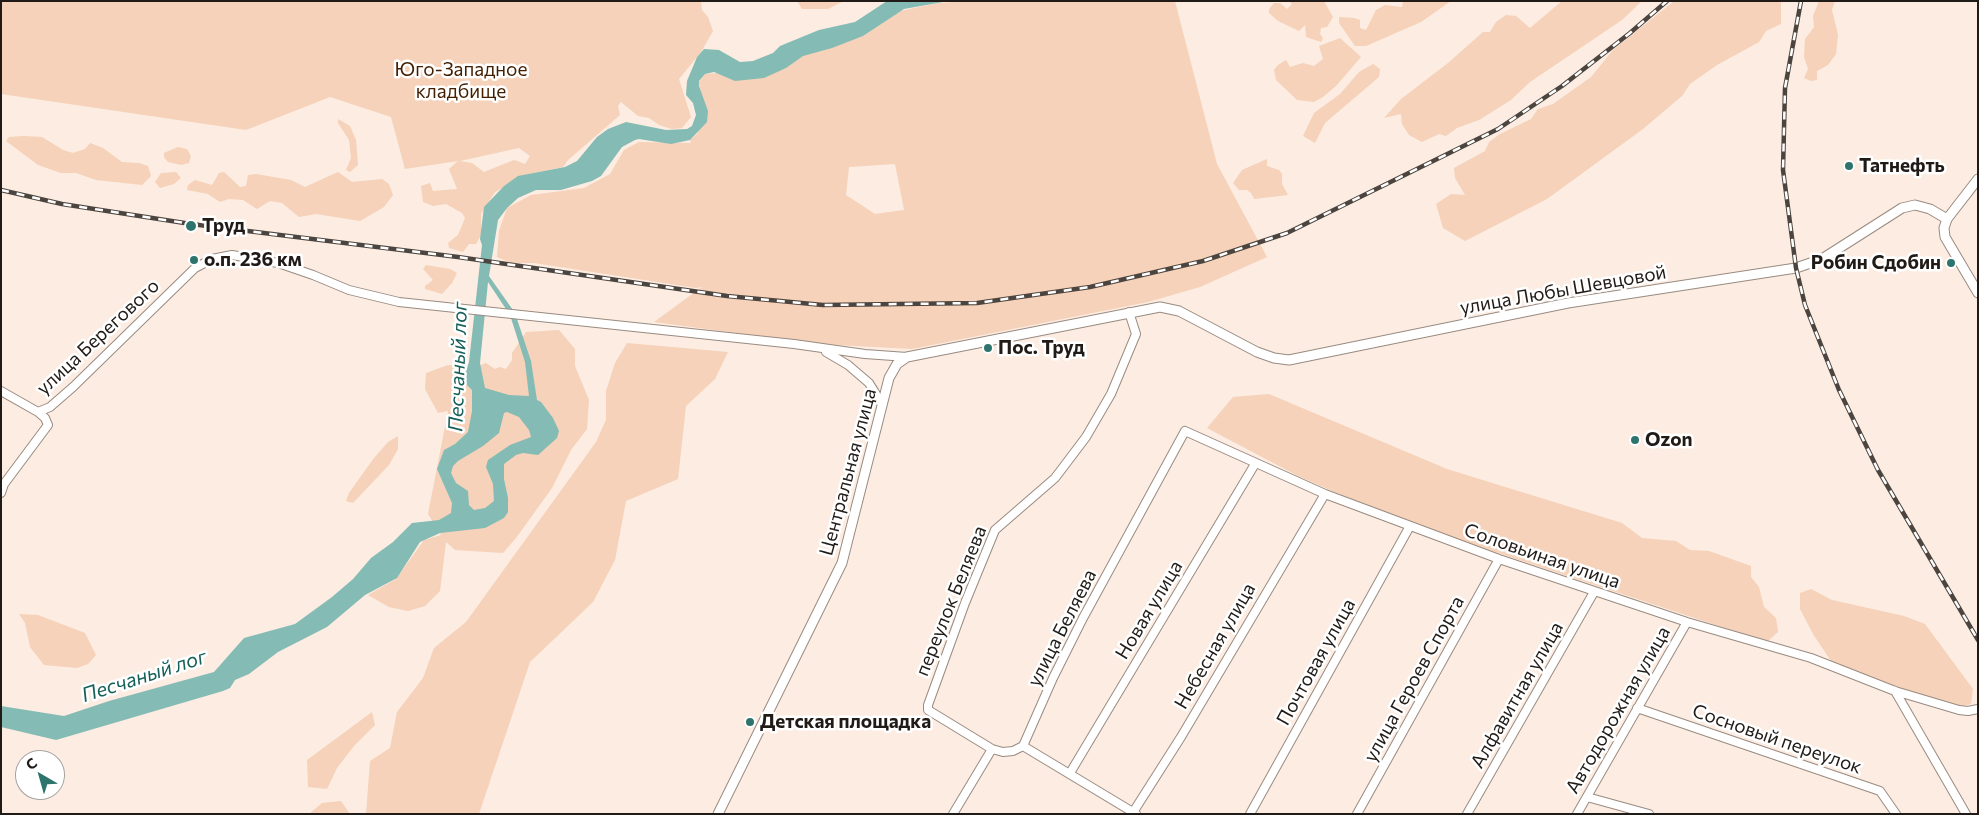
<!DOCTYPE html>
<html>
<head>
<meta charset="utf-8">
<style>
	body { margin:0 }
	#map { position:relative; width:1979px; height:815px; overflow:hidden; background:#fcece1; font-family:Commissioner,sans-serif }
	canvas { display:block }
	.frame { position:absolute; inset:0; border:2px solid #201b17; pointer-events:none }
	.north { position:absolute; left:15px; top:750px; width:50px; height:50px; box-sizing:border-box; background:#fff; border:1px solid #a6a4a2; border-radius:50%; rotate:322deg; font-size:14px; font-weight:700; line-height:20px; text-align:center; color:#201b17 }
	.north::after { content:''; display:block; margin:auto; width:18px; height:22px; background:#2d746d; clip-path:polygon(50% 0,100% 100%,50% 72%,0 100%) }
</style>
</head>
<body>
<div id="map">
<canvas width="1979" height="815"></canvas>
<div class="frame"></div>
<div class="north">С</div>
</div>
<script>
const ctx = document.querySelector('canvas').getContext('2d');
ctx.lineJoin = 'round';
function fill(path, color) { ctx.fillStyle = color; ctx.fill(path, 'evenodd'); }
const poly = rows => new Path2D(rows.map(r => 'M' + r).join(''));
function trace(path, color, width, dash) { ctx.strokeStyle = color; ctx.lineWidth = width; ctx.lineCap = dash ? 'butt' : 'round'; ctx.setLineDash(dash || []); ctx.stroke(path); }
function write(font, color, halo, rows, align = 'center') {
  ctx.font = font + ' Commissioner,sans-serif'; ctx.lineWidth = 5; ctx.setLineDash([]); ctx.textBaseline = 'middle'; ctx.strokeStyle = halo; ctx.fillStyle = color; for (const [text, x, y, turn = 0] of rows) {
    ctx.save(); ctx.translate(x, y); ctx.rotate((+turn || 0) * Math.PI / 180); ctx.textAlign = isNaN(turn) ? turn : align; if (halo) ctx.strokeText(text, 0, 0); ctx.fillText(text, 0, 0); ctx.restore();
  }
}
const green = poly([
	[1,1,701,1,702,10,708,17,713,31,701,52,679,79,691,117,682,128,672,129,659,125,649,118,638,116,621,102,618,106,620,115,568,160,563,167,526,175,495,192,481,214,481,235,476,244,469,244,463,252,449,248,448,243,458,235,465,218,462,213,446,204,433,206,423,202,421,186,430,183,433,191,457,189,449,169,458,161,405,169,391,117,330,97,246,130,1,94],
	[519,148,530,156,525,164,514,160,484,172,472,163,460,161],
	[797,1,844,1,828,9,802,9],
	[970,1,1175,1,1217,164,1267,257,1200,287,1148,302,912,349,818,344,654,322,702,287,696,288,534,263,511,263,497,257,499,231,507,208,531,195,584,188,610,174,624,150,639,142,691,143,690,140,697,134,708,111,701,96,699,82,705,74,718,73,820,51,863,36,900,11,938,3],
	[895,164,904,210,875,214,846,195,849,167],
	[1289,1,1324,1,1333,17,1327,27,1321,28,1320,34,1323,38,1321,42,1306,37,1305,25,1299,31,1278,21,1269,13,1269,9,1274,3,1280,3,1287,9,1292,4],
	[1403,1,1451,1,1421,22,1366,46,1355,46,1339,23,1339,17,1354,18,1360,20,1360,28,1366,30,1376,10,1385,5,1402,7],
	[1562,1,1642,1,1622,20,1530,82,1511,100,1479,120,1457,128,1446,136,1439,134,1422,142,1409,135,1402,124,1401,114,1384,118,1401,99,1448,63,1483,32,1490,32,1496,22,1506,15,1516,16,1530,28],
	[1674,1,1781,1,1781,24,1766,31,1759,42,1717,65,1690,84,1682,96,1643,129,1547,199,1465,241,1443,228,1436,204,1451,194,1465,195,1455,178,1454,168,1485,151,1489,142,1500,134,1531,119,1538,109,1553,104,1591,77,1613,50],
	[1819,1,1835,1,1832,10,1838,35,1836,54,1828,65,1817,71,1817,80,1811,81,1804,78,1808,69,1804,57,1805,39,1814,27,1813,16],
	[1340,38,1361,57,1336,86,1323,97,1314,102,1297,100,1276,80,1274,70,1278,65,1286,60,1290,67,1303,63,1314,66,1323,59,1319,46],
	[1373,64,1380,69,1379,77,1325,123,1315,143,1303,136,1314,113,1340,94,1359,72],
	[338,119,350,126,356,140,358,165,350,172,346,170,351,158,349,140,338,123],
	[23,136,42,137,63,150,73,153,85,149,90,143,103,148,122,162,139,163,148,166,151,176,142,185,96,180,76,173,61,173,38,165,6,141,9,137],
	[178,147,187,149,191,156,189,163,181,165,168,162,164,157,164,153],
	[1267,159,1267,166,1279,170,1282,174,1282,184,1288,195,1254,199,1251,193,1247,190,1239,190,1233,183,1242,170],
	[176,172,181,178,174,184,160,188,155,182,161,173],
	[224,172,240,187,246,186,248,175,256,174,291,180,305,187,338,172,352,182,382,179,389,184,393,195,384,207,360,221,316,214,299,217,282,203,270,201,257,209,243,200,229,199,220,202,208,194,187,190,188,185,195,180,212,185,219,173],
	[426,265,450,269,457,273,452,283,442,294,425,289,425,286,433,280,423,269],
	[559,330,575,349,575,366,589,400,587,429,571,450,552,488,516,538,503,553,455,550,446,542,440,591,425,606,408,611,389,607,368,595,396,579,424,540,441,535,428,514,448,411,438,413,425,389,426,373,448,365,459,366,463,372,486,363,495,369,500,367,506,369,512,360,512,353,526,332],
	[627,343,728,352,715,379,686,406,678,479,626,501,615,560,593,602,530,662,479,814,366,814,370,761,390,748,397,712,423,678,434,648,466,622,596,442,606,420,606,391,615,363],
	[1269,394,1447,469,1622,523,1642,538,1676,541,1690,550,1709,551,1751,566,1751,577,1759,587,1764,607,1776,618,1778,632,1767,642,1456,539,1371,508,1298,476,1207,428,1233,397],
	[398,436,398,449,389,465,353,503,346,501,349,493,374,458,388,442],
	[1811,589,1832,600,1904,616,1925,624,1973,689,1971,704,1959,707,1908,692,1833,664,1813,634,1800,609,1800,593],
	[19,614,38,615,85,633,96,655,88,664,77,668,44,665,30,647,25,623],
	[372,712,375,725,354,746,337,768,327,789,308,787,307,760],
	[341,801,350,814,309,814,322,803]
]);
const water = poly([
	[887,1,970,1,943,2,904,9,863,36,832,48,803,56,786,68,764,78,735,81,714,72,705,74,699,81,699,86,708,111,707,122,690,140,671,144,639,139,635,140,622,147,601,176,592,181,561,190,536,190,518,198,507,208,498,220,489,276,515,313,531,361,537,400,541,402,553,418,559,431,557,438,538,455,523,453,516,455,504,464,504,479,508,498,508,512,504,518,485,528,440,533,420,542,397,578,365,595,327,627,278,652,249,674,235,680,230,688,223,691,56,740,1,727,1,706,64,716,109,701,214,672,244,638,295,624,332,597,353,579,371,558,393,542,412,523,439,520,451,513,452,503,437,469,444,450,455,444,468,432,472,411,472,390,463,381,469,362,482,245,480,239,484,207,504,186,518,176,565,167,577,161,597,137,608,129,626,122,666,130,687,129,692,126,696,115,693,103,686,95,687,81,697,57,704,49,719,50,740,62,753,61,773,53,780,46,819,30,855,22],
	[488,282,510,315,525,362,529,396,509,395,485,388,480,363],
	[507,412,519,417,529,430,531,437,510,445,488,460,486,467,493,484,494,501,485,508,474,510,469,505,468,491,456,483,451,473,453,466,458,461,483,446,499,433,504,413]
]);
const minor = poly([
	[826,352,848,365,869,383,882,404],
	[1,391,38,412,50,407,73,387,195,268,212,259,232,255,278,263,313,275,349,290,399,302,794,344,865,354,907,357],
	[1,493,4,484,48,425,45,418,38,412],
	[1895,691,1966,814],
	[1637,708,1880,791,1896,814],
	[1023,746,1136,814],
	[992,749,928,710,928,705,965,603,995,530,1055,478,1086,437,1111,394,1136,334,1129,312],
	[1070,773,1255,464],
	[1587,797,1649,814],
	[953,814,992,749,1003,752,1013,751,1023,746,1053,678,1083,618,1185,431,1325,494,1499,559,1687,622,1811,658,1895,691,1959,710,1968,711,1978,709],
	[1132,814,1181,737,1325,494],
	[1250,814,1410,526],
	[1357,814,1499,559],
	[1467,814,1594,592],
	[1577,814,1687,622]
]);
const tertiary = poly([
	[1978,179,1947,219,1944,228,1945,237,1978,293],
	[718,814,842,563,889,378,897,364,907,357,1160,307,1179,311,1257,352,1274,358,1289,360,1568,303,1796,268,1822,259,1902,208,1915,205,1930,209,1947,219]
]);
const rail = poly([
	[1801,1,1785,88,1783,170,1796,268,1805,305,1839,390,1878,470,1978,640],
	[1,190,62,204,191,224,458,257,727,296,823,305,977,303,1090,287,1203,261,1287,233,1498,129,1562,86,1630,33,1667,1]
]);
const markers = [
	[1849,166,5,"#2d746d"],
	[191,226,6,"#2d746d"],
	[194,260,5,"#2d746d"],
	[1951,263,5,"#2d746d"],
	[988,348,5,"#2d746d"],
	[1635,440,5,"#2d746d"],
	[750,722,5,"#2d746d"]
];
const parkNames = [
	["Юго-Западное",461,70],
	["кладбище",461,92]
];
const poiNames = [
	["Татнефть",1859,166],
	["Труд",202,226],
	["о.п. 236 км",204,260],
	["Робин Сдобин",1941,263,"right"],
	["Пос. Труд",998,348],
	["Ozon",1645,440],
	["Детская площадка",760,722]
];
const streetNames = [
	["улица Любы Шевцовой",1563,290,-10],
	["улица Берегового",98,337,-43],
	["Центральная улица",848,472,-75],
	["Соловьиная улица",1542,556,19],
	["переулок Беляева",951,601,-68],
	["Новая улица",1149,610,-59],
	["улица Беляева",1062,628,-63],
	["Небесная улица",1215,646,-60],
	["Почтовая улица",1316,662,-61],
	["улица Героев Спорта",1414,679,-61],
	["Алфавитная улица",1517,695,-60],
	["Автодорожная улица",1618,710,-60],
	["Сосновый переулок",1777,739,19]
];
const waterNames = [
	["Песчаный лог",458,367,-88],
	["Песчаный лог",144,676,-18]
];
fill(green, '#f5d2b9');
fill(water, '#84bbb4');
trace(minor, '#998b81', 10);
trace(tertiary, '#998b81', 11);
trace(minor, '#fff', 8);
trace(tertiary, '#fff', 9);
trace(rail, '#4c453f', 4.5);
trace(rail, '#fff', 2.5, [8]);
for (const [x, y, r, color] of markers) { const dot = new Path2D(); dot.arc(x, y, r, 0, 2 * Math.PI); ctx.fillStyle = color; ctx.fill(dot); trace(dot, '#fff', 2); }
write('19px', '#431f00', '#fff', parkNames);
write('bold 19px', '#201b17', '#fff', poiNames, 'left');
write('19px', '#201b17', '#fff', streetNames);
write('italic 20px', '#156059', '#fff', waterNames);
</script>
</body>
</html>
